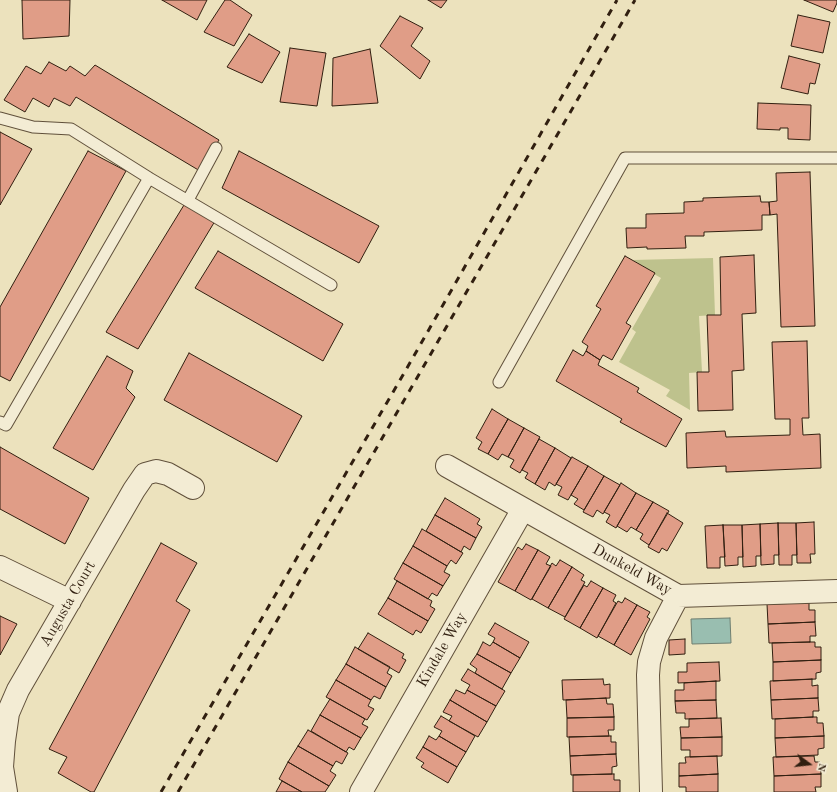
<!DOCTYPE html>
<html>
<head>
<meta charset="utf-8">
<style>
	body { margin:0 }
	#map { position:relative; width:837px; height:792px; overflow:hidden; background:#ece2bd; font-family:"Old Standard TT",serif }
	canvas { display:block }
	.north { position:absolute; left:789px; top:744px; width:40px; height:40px; -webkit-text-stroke:3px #f3ecd4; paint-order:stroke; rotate:105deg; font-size:11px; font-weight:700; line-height:16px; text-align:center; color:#311f10 }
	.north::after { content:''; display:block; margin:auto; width:14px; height:18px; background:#311f10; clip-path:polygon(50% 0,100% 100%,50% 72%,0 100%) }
</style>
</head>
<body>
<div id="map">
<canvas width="837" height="792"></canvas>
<div class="north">N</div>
</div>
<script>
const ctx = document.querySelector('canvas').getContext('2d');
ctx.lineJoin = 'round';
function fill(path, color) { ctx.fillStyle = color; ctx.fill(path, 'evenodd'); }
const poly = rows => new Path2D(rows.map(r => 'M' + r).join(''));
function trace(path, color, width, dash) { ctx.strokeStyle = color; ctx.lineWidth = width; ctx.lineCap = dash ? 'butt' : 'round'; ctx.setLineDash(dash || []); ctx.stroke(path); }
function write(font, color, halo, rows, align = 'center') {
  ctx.font = font + ' "Old Standard TT",serif'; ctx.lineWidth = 3.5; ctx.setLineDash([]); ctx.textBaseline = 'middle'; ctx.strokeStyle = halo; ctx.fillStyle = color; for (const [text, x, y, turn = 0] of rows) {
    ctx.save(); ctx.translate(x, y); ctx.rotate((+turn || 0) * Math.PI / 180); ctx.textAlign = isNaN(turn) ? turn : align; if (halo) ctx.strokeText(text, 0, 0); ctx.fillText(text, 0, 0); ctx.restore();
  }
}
const green = poly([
	[713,258,715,315,699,316,702,372,689,373,690,410,666,396,670,390,619,362,636,332,632,329,661,278,654,274,655,273,633,260]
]);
const water = poly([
	[730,618,731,643,692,644,691,619,730,618]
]);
const building = poly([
	[22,0,70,0,69,36,23,39,22,0],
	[162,0,207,0,197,20,162,0],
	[225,0,230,0,252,15,234,46,204,32,225,0],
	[428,0,447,0,441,8,428,0],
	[804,0,837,0,837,3,833,12,804,0],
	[798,15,830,22,823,53,791,46,798,15],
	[400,16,423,28,411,46,430,61,420,79,380,46,400,16],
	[249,34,280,52,262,83,227,67,249,34],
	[290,48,326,53,317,106,280,102,290,48],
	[370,49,378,103,332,106,333,58,370,49],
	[789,56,820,64,815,84,810,83,808,94,781,88,789,56],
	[49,62,66,71,70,66,85,76,95,65,219,140,200,171,76,97,70,106,54,98,49,107,33,98,25,112,4,100,26,66,41,74,49,62],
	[758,103,811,105,810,140,788,139,788,128,780,128,780,130,757,129,758,103],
	[0,132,32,149,0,205,0,132],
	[88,151,126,171,10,381,0,376,0,307,88,151],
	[239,151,379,226,359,263,222,188,239,151],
	[810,172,815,326,781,327,777,214,770,215,769,202,777,201,776,173,810,172],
	[760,196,761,202,769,202,770,215,762,215,762,230,704,232,704,236,685,236,686,248,647,249,647,247,627,248,626,228,646,228,646,214,684,213,684,202,703,201,703,198,760,196],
	[184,205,215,221,138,349,106,332,184,205],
	[218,251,343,324,323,361,195,288,218,251],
	[754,255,756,313,742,314,744,370,732,371,733,410,698,411,697,372,709,372,707,315,721,315,720,257,754,255],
	[625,256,655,273,626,323,631,326,612,360,603,355,600,360,586,351,588,346,582,342,601,309,596,306,625,256],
	[807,341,809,418,802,418,803,435,820,434,821,468,726,472,726,466,687,468,686,433,725,431,726,437,790,435,790,419,775,419,772,342,807,341],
	[573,350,583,356,586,351,600,360,598,365,639,388,637,392,682,419,666,447,620,422,622,419,556,381,573,350],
	[189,353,302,416,277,462,164,400,189,353],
	[107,356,133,371,126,388,135,397,93,470,53,448,107,356],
	[492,409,508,419,488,454,478,449,482,442,476,438,492,409],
	[508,419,524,428,508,457,502,454,498,460,488,454,508,419],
	[524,428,540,437,520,473,510,467,514,460,508,457,524,428],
	[539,439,555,448,535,484,525,478,528,473,522,470,539,439],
	[0,447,89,498,65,544,0,509,0,447],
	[555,448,571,458,555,486,549,482,545,490,535,484,555,448],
	[572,457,588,466,568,500,558,495,562,487,556,484,572,457],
	[588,466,604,476,584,510,574,504,578,499,571,495,588,466],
	[604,476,620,485,603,514,597,510,593,517,583,512,604,476],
	[621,483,636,493,616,528,606,522,610,515,604,512,621,483],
	[636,493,653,502,636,530,631,527,627,532,617,526,636,493],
	[445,498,480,519,477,524,482,527,476,538,435,515,445,498],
	[653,502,669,511,649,545,640,539,643,534,636,530,653,502],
	[667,513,683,523,667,551,662,548,659,553,648,547,667,513],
	[435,515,476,538,470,550,464,546,461,552,426,531,435,515],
	[814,522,815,554,810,554,811,563,797,563,796,523,814,522],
	[778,523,779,555,774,555,774,564,761,565,760,524,778,523],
	[778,523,796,523,797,555,792,555,792,565,779,565,778,523],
	[760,524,761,556,756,556,756,566,743,567,742,525,760,524],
	[723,525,725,557,720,557,720,568,707,568,705,526,723,525],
	[723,525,742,525,743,557,738,557,738,565,725,566,723,525],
	[422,529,463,553,456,564,451,560,447,566,413,546,422,529],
	[161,543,197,563,176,601,190,610,94,792,91,792,58,773,67,757,49,749,161,543],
	[526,544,538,550,515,591,498,582,518,547,522,550,526,544],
	[413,546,447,566,444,572,450,575,443,586,403,563,413,546],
	[538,550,550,557,546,564,551,566,531,600,515,591,538,550],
	[560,560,572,567,548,608,532,599,552,563,556,566,560,560],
	[403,563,443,586,437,596,432,593,428,599,394,579,403,563],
	[572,567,584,575,581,580,585,582,565,617,548,608,572,567],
	[397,581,432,601,430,606,435,609,428,621,388,598,397,581],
	[591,581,603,588,580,628,564,619,584,585,587,587,591,581],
	[603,588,616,595,613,601,616,603,597,638,580,628,603,588],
	[388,598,428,621,421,633,416,630,413,635,378,614,388,598],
	[625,598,637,605,614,645,598,636,618,601,622,603,625,598],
	[809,603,809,610,815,610,815,622,768,624,767,604,809,603],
	[637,605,650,612,647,617,650,619,631,655,614,645,637,605],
	[0,616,17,624,0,655,0,616],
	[815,622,816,636,810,636,810,642,769,643,768,624,815,622],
	[495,623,529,642,520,658,493,642,495,638,488,634,495,623],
	[368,633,404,654,402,658,406,660,399,673,358,649,368,633],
	[685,639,685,654,669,655,669,640,685,639],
	[483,642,490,646,493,642,520,658,511,673,477,654,483,642],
	[810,642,815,642,815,647,821,647,821,660,773,662,772,643,810,642],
	[355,647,390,667,387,673,392,676,386,687,346,664,355,647],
	[477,654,511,673,502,689,475,673,477,669,470,664,477,654],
	[821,660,821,672,816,673,816,679,773,681,773,662,821,660],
	[719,662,720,681,678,683,678,672,687,672,687,663,719,662],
	[346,664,386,687,380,699,374,696,371,700,336,680,346,664],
	[468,669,505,691,496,706,467,690,470,685,461,680,468,669],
	[603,679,604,685,610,684,610,698,563,700,562,680,603,679],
	[812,679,812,686,818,685,818,698,771,700,770,681,812,679],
	[336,680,371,700,368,706,374,709,367,720,326,697,336,680],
	[716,681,716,700,675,701,675,690,684,690,684,683,716,681],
	[456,690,465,694,467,690,496,706,487,722,450,700,456,690],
	[606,698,607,704,613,704,614,717,567,718,566,700,606,698],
	[818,698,819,711,813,711,813,717,772,719,771,700,818,698],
	[330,699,365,719,362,724,368,727,361,738,320,715,330,699],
	[450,700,487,722,478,737,449,721,452,716,443,712,450,700],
	[716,700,717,718,685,719,685,713,676,713,675,701,716,700],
	[320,715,361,738,354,750,349,747,346,752,311,731,320,715],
	[441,716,475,736,466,752,439,736,442,731,434,727,441,716],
	[614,717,614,730,608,730,609,736,567,737,567,718,614,717],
	[813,717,817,717,817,723,823,723,824,736,775,738,775,719,813,717],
	[721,718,722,737,681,738,680,727,689,727,689,719,721,718],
	[308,730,348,753,342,764,336,761,333,766,298,746,308,730],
	[429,736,436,740,439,736,466,752,457,767,423,747,429,736],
	[611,736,611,742,616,742,616,754,570,756,569,737,611,736],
	[824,736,824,748,818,749,818,755,776,757,775,738,824,736],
	[722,737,722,756,690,757,690,750,681,750,681,738,722,737],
	[298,746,333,766,330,771,336,775,329,786,288,762,298,746],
	[423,747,457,767,448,783,421,767,424,763,416,758,423,747],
	[616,754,617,766,612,767,612,774,571,775,570,756,616,754],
	[717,756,718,774,679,776,679,763,686,763,685,757,717,756],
	[814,756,815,762,820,762,821,774,774,776,773,757,814,756],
	[288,762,329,786,325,792,302,792,279,779,288,762],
	[614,774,614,780,620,780,620,792,573,792,573,775,614,774],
	[718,774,718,792,686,792,686,787,679,787,679,776,718,774],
	[821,774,821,787,815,787,816,792,774,792,774,776,821,774],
	[282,781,302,792,276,792,282,781]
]);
const service = poly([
	[0,118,33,127,71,129,149,178,331,285],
	[188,200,216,148],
	[499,382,625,158,837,158],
	[0,422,6,425,149,178]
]);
const minor = poly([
	[447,466,678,596,837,591],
	[0,567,70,601],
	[6,792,2,767,4,741,8,713,18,690,134,490,145,474,156,471,168,474,193,488],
	[361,792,523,509],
	[651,792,648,675,649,662,656,638,678,596]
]);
const rail = poly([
	[161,792,407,368,617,0],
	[178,792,635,0]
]);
const streetNames = [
	["Dunkeld Way",632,570,29],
	["Augusta Court",68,604,-60],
	["Kindale Way",442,650,-60]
];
fill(green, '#bec28d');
fill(water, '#99beb0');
trace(water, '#6f7e70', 1);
fill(building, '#e09d87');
trace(building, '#311f10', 1);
trace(service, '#60503b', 13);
trace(minor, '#60503b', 24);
trace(service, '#f3ecd4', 11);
trace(minor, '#f3ecd4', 22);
trace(rail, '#311f10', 3, [7, 7]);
write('15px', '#311f10', '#f3ecd4', streetNames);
</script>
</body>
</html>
